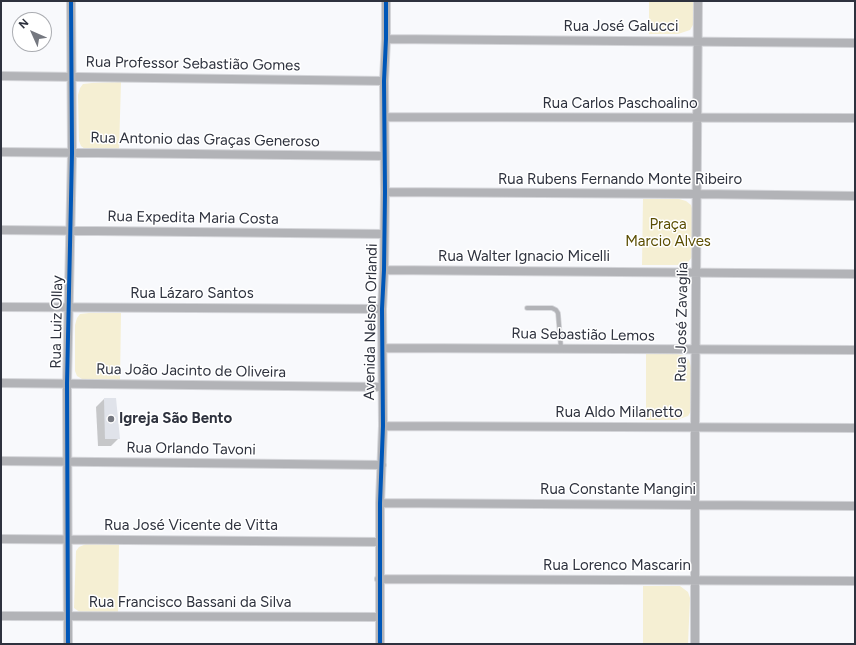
<!DOCTYPE html>
<html>
<head>
<meta charset="utf-8">
<style>
	body { margin:0 }
	#map { position:relative; width:856px; height:645px; overflow:hidden; background:#f8f9fc; font-family:Figtree,sans-serif }
	canvas { display:block }
	.frame { position:absolute; inset:0; border:2px solid #2e323e; pointer-events:none }
	.north { position:absolute; left:12px; top:12px; width:40px; height:40px; box-sizing:border-box; background:#fff; border:1px solid #abadb2; border-radius:50%; rotate:315deg; font-size:11px; font-weight:700; line-height:16px; text-align:center; color:#2e323e }
	.north::after { content:''; display:block; margin:auto; width:14px; height:18px; background:#757880; clip-path:polygon(50% 0,100% 100%,50% 72%,0 100%) }
</style>
</head>
<body>
<div id="map">
<canvas width="856" height="645"></canvas>
<div class="frame"></div>
<div class="north">N</div>
</div>
<script>
const ctx = document.querySelector('canvas').getContext('2d');
ctx.lineJoin = 'round';
function fill(path, color) { ctx.fillStyle = color; ctx.fill(path, 'evenodd'); }
const poly = rows => new Path2D(rows.map(r => 'M' + r).join(''));
function trace(path, color, width, dash) { ctx.strokeStyle = color; ctx.lineWidth = width; ctx.lineCap = dash ? 'butt' : 'round'; ctx.setLineDash(dash || []); ctx.stroke(path); }
function write(font, color, halo, rows, align = 'center') {
  ctx.font = font + ' Figtree,sans-serif'; ctx.lineWidth = 3; ctx.setLineDash([]); ctx.textBaseline = 'middle'; ctx.strokeStyle = halo; ctx.fillStyle = color; for (const [text, x, y, turn = 0] of rows) {
    ctx.save(); ctx.translate(x, y); ctx.rotate((+turn || 0) * Math.PI / 180); ctx.textAlign = isNaN(turn) ? turn : align; if (halo) ctx.strokeText(text, 0, 0); ctx.fillText(text, 0, 0); ctx.restore();
  }
}
const green = poly([
	[649,1,693,1,693,25,690,30,678,34,649,34],
	[121,82,119,150,85,149,81,146,79,141,78,95,80,88,83,84,92,83],
	[643,199,679,199,686,201,691,205,693,212,693,256,688,262,678,265,642,265],
	[89,313,121,313,120,380,82,379,77,376,75,371,75,325,77,318,80,314],
	[646,354,677,354,684,356,689,360,691,367,691,411,688,416,676,420,646,420],
	[86,544,119,544,118,613,81,613,74,608,76,551,79,547],
	[643,586,680,586,688,592,690,598,688,644,643,644]
]);
const shadow = poly([
	[104,399,119,438,111,446,98,446,96,407]
]);
const building = poly([
	[104,398,116,398,120,439,105,439]
]);
const service = poly([
	[527,308,552,308,556,310,558,313,561,348]
]);
const minor = poly([
	[386,39,855,43],
	[1,76,384,81],
	[385,117,855,118],
	[1,152,384,156],
	[385,192,698,194,855,196],
	[1,230,384,234],
	[384,270,855,274],
	[1,307,382,309],
	[383,348,855,350],
	[1,383,382,387],
	[383,426,855,428],
	[1,461,382,465],
	[380,503,855,506],
	[1,539,380,542],
	[379,579,855,581],
	[1,616,380,617],
	[68,644,67,383,72,153,71,1],
	[380,644,380,503,383,426,382,309,384,270,385,192,384,81,386,39,386,1],
	[695,644,695,428,698,1]
]);
const cycleway = poly([
	[68,644,67,383,72,153,71,1],
	[380,644,380,503,383,426,382,309,384,270,385,192,384,81,386,39,386,1]
]);
const markers = [
	[111,419,4,"#757880"]
];
const streetNames = [
	["Rua José Galucci",621,27],
	["Rua Professor Sebastião Gomes",193,64,1],
	["Rua Carlos Paschoalino",620,104],
	["Rua Antonio das Graças Generoso",205,140,1],
	["Rua Rubens Fernando Monte Ribeiro",620,180],
	["Rua Expedita Maria Costa",193,218,1],
	["Rua Walter Ignacio Micelli",524,257],
	["Rua Lázaro Santos",192,294],
	["Rua Luiz Ollay",57,322,-89],
	["Avenida Nelson Orlandi",371,322,-89],
	["Rua José Zavaglia",682,322,-89],
	["Rua Sebastião Lemos",583,335,1],
	["Rua João Jacinto de Oliveira",191,371,1],
	["Rua Aldo Milanetto",619,413],
	["Rua Orlando Tavoni",191,449,1],
	["Rua Constante Mangini",618,490],
	["Rua José Vicente de Vitta",191,526],
	["Rua Lorenco Mascarin",617,566],
	["Rua Francisco Bassani da Silva",190,603]
];
const parkNames = [
	["Praça",668,225],
	["Marcio Alves",668,242]
];
const poiNames = [
	["Igreja São Bento",119,419]
];
fill(green, '#f5efd3');
fill(shadow, '#0003');
fill(building, '#e0e3ea');
trace(service, '#d4d5d9', 5.5);
trace(minor, '#d4d5d9', 10);
trace(service, '#b2b3b7', 4);
trace(minor, '#b2b3b7', 8);
trace(cycleway, '#0057b8', 4);
for (const [x, y, r, color] of markers) { const dot = new Path2D(); dot.arc(x, y, r, 0, 2 * Math.PI); ctx.fillStyle = color; ctx.fill(dot); trace(dot, '#fff', 1.5); }
write('15px', '#2e323e', '#fff', streetNames);
write('15px', '#5b4e03', '#fff', parkNames);
write('bold 15px', '#2e323e', '#fff', poiNames, 'left');
</script>
</body>
</html>
